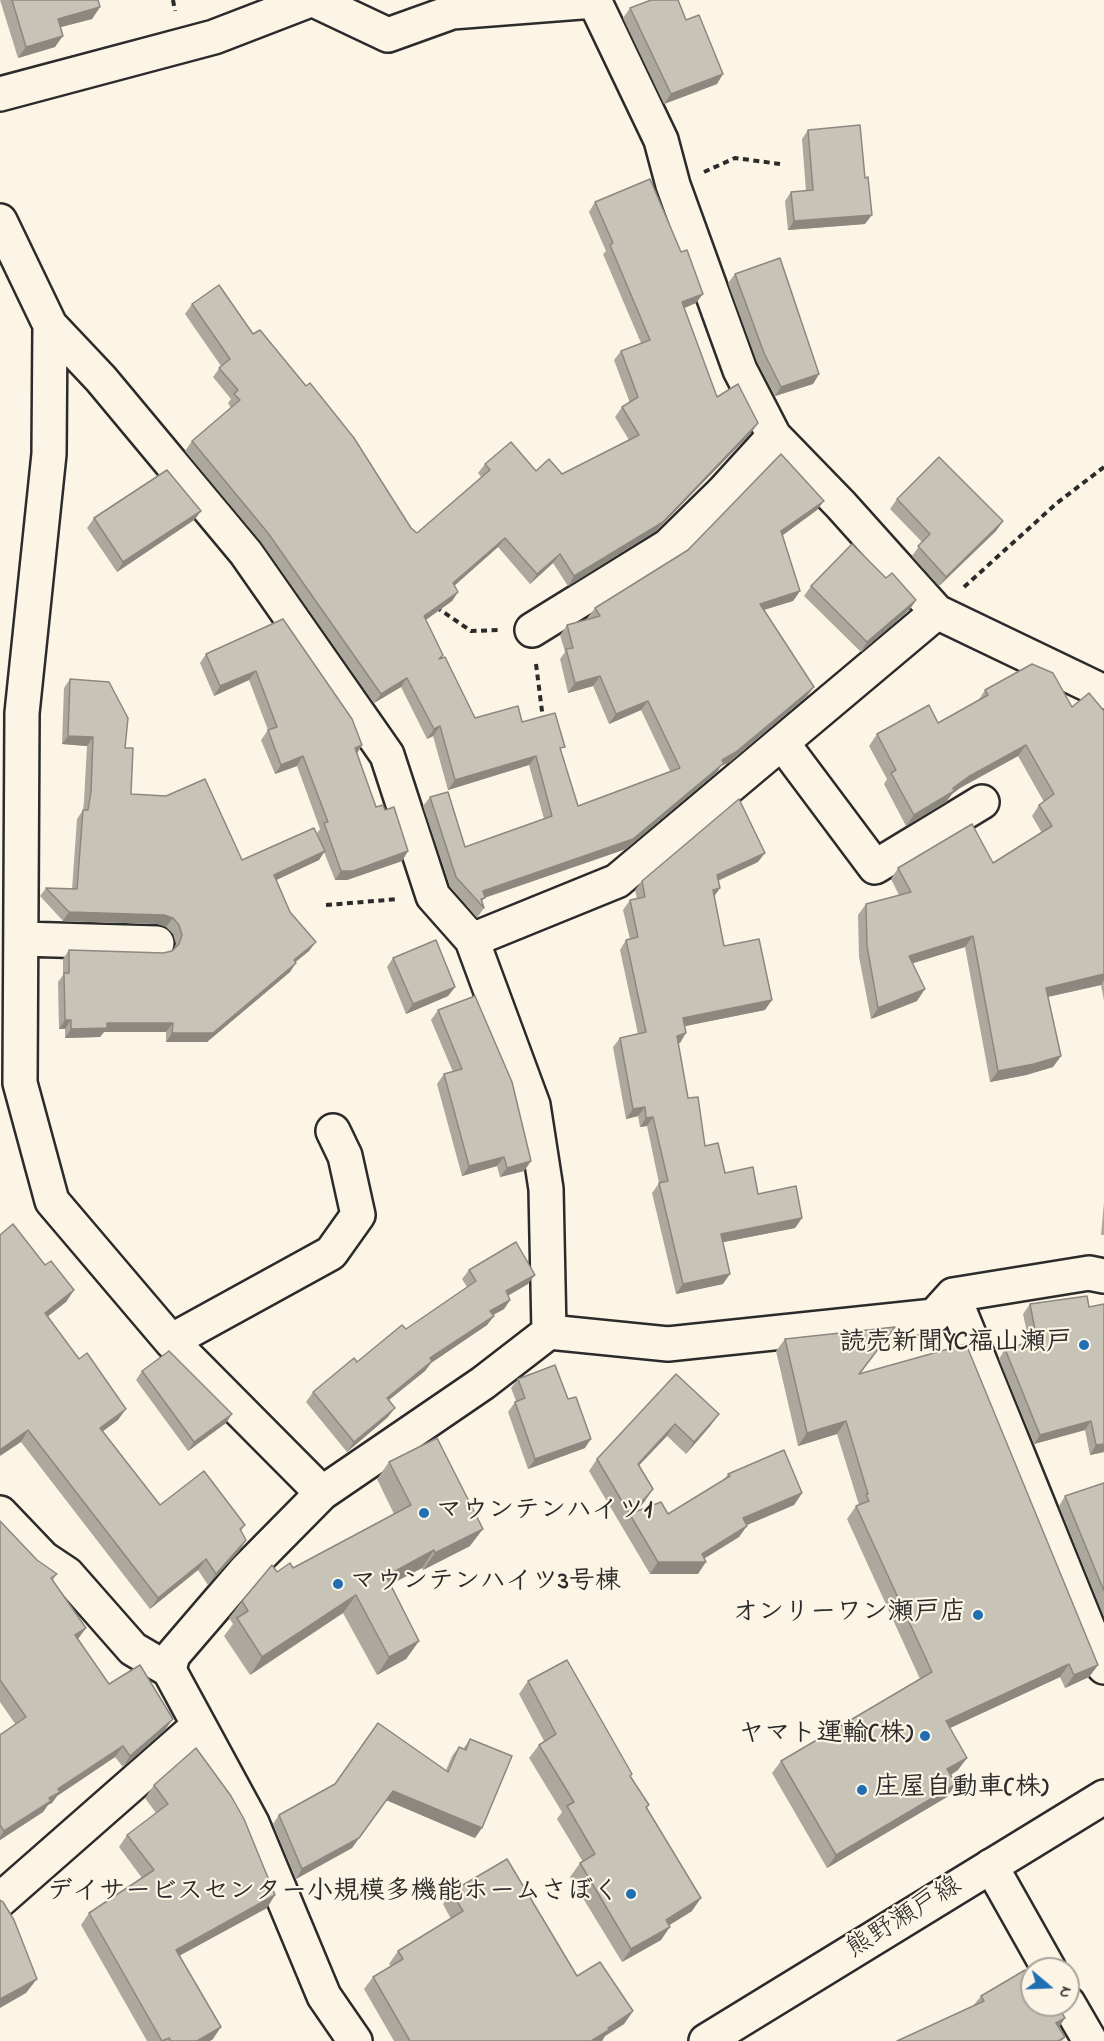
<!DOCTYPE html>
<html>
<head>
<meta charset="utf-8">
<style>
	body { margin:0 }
	#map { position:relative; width:1104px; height:2041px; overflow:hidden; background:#fcf5e5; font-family:"Indie Flower",sans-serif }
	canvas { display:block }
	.north { position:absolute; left:1020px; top:1957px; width:60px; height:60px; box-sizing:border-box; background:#fcf5e5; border:2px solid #a8a49b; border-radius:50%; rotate:109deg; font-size:16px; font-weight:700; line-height:24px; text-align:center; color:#2b2b2b }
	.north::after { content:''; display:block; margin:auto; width:21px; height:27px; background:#1f6fb2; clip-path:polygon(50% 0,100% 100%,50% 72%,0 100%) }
</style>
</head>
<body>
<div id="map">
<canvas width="1104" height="2041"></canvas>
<div class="north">N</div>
</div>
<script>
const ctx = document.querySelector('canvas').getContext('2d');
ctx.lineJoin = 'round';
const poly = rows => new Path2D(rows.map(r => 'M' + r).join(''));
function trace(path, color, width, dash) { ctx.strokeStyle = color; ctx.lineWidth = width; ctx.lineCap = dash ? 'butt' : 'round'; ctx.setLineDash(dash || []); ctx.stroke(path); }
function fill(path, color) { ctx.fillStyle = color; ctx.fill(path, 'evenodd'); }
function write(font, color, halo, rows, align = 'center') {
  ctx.font = font + ' "Indie Flower","Klee One",sans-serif'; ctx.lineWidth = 4.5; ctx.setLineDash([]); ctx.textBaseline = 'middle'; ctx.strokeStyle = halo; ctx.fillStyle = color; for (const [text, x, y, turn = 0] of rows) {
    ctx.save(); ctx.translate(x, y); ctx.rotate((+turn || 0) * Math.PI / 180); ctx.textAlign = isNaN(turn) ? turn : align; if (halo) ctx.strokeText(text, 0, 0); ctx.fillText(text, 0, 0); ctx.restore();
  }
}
const path = poly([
	[173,0,175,11],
	[704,172,735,158,780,164],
	[964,587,1057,503,1104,467],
	[436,607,471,631,499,630],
	[536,664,543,719],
	[326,905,399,899]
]);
const minor = poly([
	[314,0,388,35,452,12,594,1],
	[594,0,661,140,673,185,740,370,774,436,841,505,937,612,1104,692],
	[0,94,214,37,310,0],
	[0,221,50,325,49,454,22,713,20,1083,52,1201,171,1341,322,1493],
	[50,325,101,379,246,553,387,755,433,896,472,940,533,1105,546,1189,549,1332],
	[532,630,668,546,723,492,774,436],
	[783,744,875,867,982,802],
	[22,939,157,943],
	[472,940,617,881,937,612],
	[953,1295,1104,1667],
	[171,1341,331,1253,358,1215,345,1156,333,1131],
	[0,1513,43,1558,67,1574,133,1649,169,1670],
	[991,1866,1049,1969],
	[0,1900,197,1727],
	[1068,2003,1090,2041],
	[355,2041,324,1996,252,1823,169,1670,173,1655,246,1570,322,1493,483,1383,549,1332,668,1344,934,1316,953,1295,1089,1273,1104,1276]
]);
const major = poly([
	[706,2041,1104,1797]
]);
const wall = poly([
	[0,0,98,0,100,7,92,19,60,27,55,47,18,58],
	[630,8,686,20,717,84,664,104,623,18],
	[808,130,865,224,788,230,785,201,791,192,806,191,802,139],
	[595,202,696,303,684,308,717,397,751,433,656,531,568,586,553,563,530,584,498,547,454,586,458,592,452,601,426,620,441,658,475,718,522,722,561,752,578,806,670,771,641,710,609,724,593,686,568,693,560,659,565,652,560,635,567,625,589,619,588,617,595,608,817,510,782,535,800,591,793,601,764,610,807,696,730,762,721,766,717,772,626,849,484,898,482,901,484,908,477,918,450,886,423,806,430,797,465,847,544,819,529,765,448,790,433,736,427,739,401,687,374,703,261,542,185,451,192,441,231,408,228,403,231,399,213,377,221,366,185,314,192,304,253,334,411,528,417,533,481,477,478,473,485,464,562,474,629,440,615,417,622,407,630,403,614,360,621,351,641,343,603,254,606,251,589,212],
	[735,274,819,374,813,384,775,396,757,362,728,283],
	[897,499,1003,521,996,531,939,586,912,556,922,542,890,509],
	[201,511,194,520,117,572,87,528,94,518],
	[811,586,916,600,910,609,861,652,804,596],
	[283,619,362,745,357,753,376,807,385,810,408,851,402,861,347,880,335,880,324,852,319,860,276,880,290,912,309,951,295,962,290,972,207,1042,166,1042,166,1032,104,1032,100,1037,65,1038,65,1029,59,1029,58,982,63,975,63,959,69,950,163,953,172,951,174,948,176,944,173,934,166,927,158,924,63,921,40,896,46,888,72,889,77,819,83,810,84,801,87,746,62,744,64,688,70,679,125,748,131,794,242,860,322,845,317,833,320,829,297,766,275,774,261,740,268,730,249,680,214,696,200,663,206,654],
	[985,690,1072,707,1104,711,1104,1001,1101,985,1048,997,1061,1056,1053,1067,1026,1075,990,1082,965,947,912,963,917,1001,871,1019,859,957,858,915,866,904,899,895,891,879,898,868,993,863,1042,833,1032,816,1039,805,1044,802,1018,756,960,788,952,794,946,802,906,826,884,784,887,779,869,746,877,734,938,723,978,701],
	[758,862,718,881,720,888,714,896,724,946,765,1010,684,1026,680,1043,678,1043,688,1098,705,1146,725,1173,758,1194,802,1218,795,1228,723,1242,723,1284,676,1294,652,1193,659,1183,647,1126,640,1127,638,1116,626,1119,613,1047,620,1038,638,1034,620,950,626,940,630,939,623,910,630,900,637,899,635,890,642,881],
	[393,958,455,987,448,996,406,1014,387,967],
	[438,1010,531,1161,524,1171,500,1177,497,1166,462,1176,437,1084,444,1074,453,1072,431,1020],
	[1104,1202,1104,1235,1101,1235],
	[45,1265,74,1290,66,1302,48,1316,118,1420,102,1432,160,1505,245,1525,241,1531,246,1540,239,1551,208,1585,198,1570,150,1609,21,1442],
	[469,1270,528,1284,508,1295,510,1300,504,1309,493,1315,494,1316,487,1325,431,1363,425,1371,389,1400,388,1417,347,1452,306,1402,313,1392,467,1287,462,1279],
	[1087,1296,1104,1452,1090,1455,1085,1430,1034,1444,999,1359,1005,1349,1029,1342,1023,1314,1030,1304],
	[895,1327,860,1374,1098,1665,1089,1677,1065,1688,1060,1677,950,1728,958,1770,951,1775,947,1797,827,1868,772,1773,781,1761,920,1679,847,1519,856,1506,859,1505,837,1434,798,1446,776,1351,785,1339],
	[142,1371,226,1423,188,1451,136,1380],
	[676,1374,711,1425,686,1454,667,1436,639,1465,645,1501,635,1512,668,1514,723,1481,728,1474,802,1493,794,1505,747,1525,739,1537,704,1559,698,1574,650,1574,589,1471,597,1459],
	[518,1379,568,1399,585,1448,528,1469,508,1412,515,1402,516,1401,511,1388],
	[389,1462,470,1546,423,1570,422,1568,391,1584,419,1641,406,1659,377,1675,343,1613,250,1675,224,1636,233,1624,229,1618,242,1601,277,1572,293,1568,394,1514,377,1479],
	[1104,1483,1104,1617,1059,1506,1065,1496],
	[0,1521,37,1560,57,1574,53,1580,78,1639,109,1684,165,1730,123,1767,115,1757,57,1796,52,1803,48,1805,43,1812,0,1840,0,1735,16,1725,0,1702],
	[528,1681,631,1777,649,1805,647,1808,692,1911,669,1925,661,1940,622,1962,570,1877,580,1863,583,1862,557,1819,562,1812,529,1758,539,1745,544,1741,519,1694],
	[470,1739,475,1838,386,1800,352,1848,296,1879,273,1824,279,1815,446,1770,452,1756,459,1747,463,1749],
	[154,1785,267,1908,180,1955,213,2039,210,2041,147,2041,81,1925,89,1913,142,1878,119,1847,127,1835,156,1813,145,1798],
	[451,1892,577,1976,633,2011,624,2024,605,2036,602,2041,394,2041,364,1989,373,1977,391,1966,389,1964,398,1951,451,1919,443,1904],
	[1032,1983,1065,2037,1062,2041,897,2041,973,2006,981,1996]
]);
const shadedWall = poly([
	[100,7,92,19,50,30,58,19],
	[63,36,55,47,18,58,26,47],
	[723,74,717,84,664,104,671,94],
	[872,215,865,224,788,230,794,221],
	[703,294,696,303,675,312,682,302],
	[819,374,813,384,775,396,781,387],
	[758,423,751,433,656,531,568,586,574,576],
	[824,501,817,510,775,541,781,531],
	[201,511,194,520,117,572,123,562],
	[1003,521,996,531,939,586,946,577],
	[505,538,498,547,446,593,453,583],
	[560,554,553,563,530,584,537,574],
	[800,591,793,601,753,613,760,604],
	[458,592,452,601,417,626,424,616],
	[916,600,910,609,861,652,867,642],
	[256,671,249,680,214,696,220,686],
	[600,676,593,686,568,693,575,683],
	[407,678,401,687,374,703,381,694],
	[814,687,807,696,730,762,721,766,717,772,626,849,484,898,480,904,481,899,476,901,483,891,722,760],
	[648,701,641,710,609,724,616,714],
	[440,726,433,736,427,739,434,729],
	[68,736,93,737,87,746,62,744],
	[362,745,356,755,355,748],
	[1026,745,1018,756,960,788,952,794,946,802,906,826,914,815,968,777],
	[303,756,297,766,275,774,281,765],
	[536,756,529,765,448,790,455,780],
	[325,851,319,860,268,884,274,875],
	[408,851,402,861,347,880,335,880,341,871],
	[765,853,758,862,710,884,717,875],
	[720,888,713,898,713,890],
	[69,912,164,915,173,918,166,927,158,924,63,921],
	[973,936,965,947,901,967,909,956],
	[316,942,309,951,287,969,294,960],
	[296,963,290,972,207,1042,166,1042,172,1033],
	[1104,974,1104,980,1101,985,1038,999,1046,988],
	[455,987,448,996,406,1014,413,1004],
	[925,989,917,1001,871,1019,878,1008],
	[772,1000,765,1010,676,1028,683,1018],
	[65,1020,71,1020,65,1029,59,1029],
	[107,1023,173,1023,166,1032,104,1032,100,1037,65,1038,71,1029],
	[686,1033,680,1043,670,1045,677,1036],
	[1061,1056,1053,1067,1026,1075,990,1082,998,1071],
	[645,1107,638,1116,626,1119,633,1109],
	[653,1117,647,1126,640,1127,646,1118],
	[504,1157,497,1166,462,1176,469,1166],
	[531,1161,524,1171,500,1177,507,1168],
	[802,1218,795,1228,714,1244,721,1234],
	[730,1274,723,1284,676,1294,683,1284],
	[535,1275,528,1284,499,1301,506,1291],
	[74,1290,66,1302,37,1325,45,1313],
	[510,1300,504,1309,484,1320,490,1311],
	[494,1316,487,1325,431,1363,425,1371,380,1407,387,1398,430,1358],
	[395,1408,388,1417,347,1452,354,1442],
	[126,1409,118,1420,92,1439,100,1428],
	[232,1414,226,1423,188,1451,194,1442],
	[719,1414,711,1425,686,1454,694,1442],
	[846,1421,837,1434,798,1446,807,1433],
	[1091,1421,1085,1430,1034,1444,1040,1435],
	[675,1424,667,1436,630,1475,638,1464],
	[28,1430,21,1442,0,1456,0,1450],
	[591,1439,585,1448,528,1469,535,1459],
	[1104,1444,1104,1452,1090,1455,1096,1445],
	[653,1489,645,1501,631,1517,631,1516],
	[802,1493,794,1505,735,1530,743,1518],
	[747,1526,739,1537,698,1562,706,1562,698,1574,650,1574,658,1562,702,1554],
	[483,1529,470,1546,423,1570,435,1553],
	[246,1540,239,1551,208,1585,216,1574],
	[434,1550,422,1568,374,1593,386,1576],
	[206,1559,198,1570,150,1609,158,1598],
	[356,1595,343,1613,250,1675,262,1657],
	[86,1628,78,1639,75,1635],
	[419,1641,406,1659,377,1675,389,1657],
	[1069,1664,1060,1677,937,1734,946,1721],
	[1098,1665,1089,1677,1065,1688,1074,1675],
	[173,1719,165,1730,123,1767,130,1756],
	[123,1746,115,1757,57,1796,52,1803,48,1805,43,1812,0,1840,0,1837,4,1831,49,1798,58,1789],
	[967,1758,958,1770,939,1782,947,1769],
	[956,1784,947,1797,827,1868,836,1855],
	[393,1791,482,1828,475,1838,386,1800],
	[359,1838,352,1848,296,1879,302,1869],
	[275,1895,267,1908,168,1962,176,1950],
	[701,1898,692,1911,657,1933,666,1920],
	[670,1927,661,1940,622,1962,631,1949],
	[37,1979,26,1993,0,2008,0,1999],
	[633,2011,624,2024,605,2036,602,2041,591,2041,608,2028],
	[1065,2018,1056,2032,1056,2023],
	[221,2027,213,2039,210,2041,197,2041]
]);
const building = poly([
	[12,0,98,0,100,7,58,19,63,36,26,47,12,0],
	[651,0,678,0,686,20,699,15,723,74,671,94,630,8,651,0],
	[860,125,865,178,868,177,872,215,794,221,791,192,813,190,808,130,860,125],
	[650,179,681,252,687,250,703,294,682,302,717,397,738,384,758,423,663,522,574,576,560,554,537,574,505,538,453,583,458,592,424,616,443,655,439,659,445,657,475,718,518,706,522,722,555,713,565,747,560,748,578,806,680,768,648,701,616,714,600,676,575,683,566,649,573,648,567,625,600,616,595,608,688,550,781,454,824,501,781,531,800,591,760,604,814,687,736,752,722,760,724,763,633,839,483,891,485,898,481,899,484,908,456,877,430,797,448,792,465,847,552,816,536,756,455,780,440,726,434,729,407,678,381,694,268,533,192,441,240,400,234,394,238,390,219,368,230,359,192,304,219,285,253,334,260,330,306,386,310,383,354,438,411,528,417,533,490,470,485,464,511,442,536,471,549,459,562,474,639,435,622,407,638,397,621,351,650,340,610,245,613,243,595,202,650,179],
	[780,258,819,374,781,387,764,353,735,274,780,258],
	[939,457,1003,521,946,577,918,546,930,534,897,499,939,457],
	[167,470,201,511,123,562,94,518,167,470],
	[852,544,886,578,892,573,916,600,867,642,811,586,852,544],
	[283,619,352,719,362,745,355,748,376,807,383,805,385,810,394,807,408,851,353,871,341,871,324,823,328,822,303,756,281,765,268,730,277,727,256,671,220,686,206,654,283,619],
	[1032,664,1053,673,1072,707,1089,693,1104,711,1104,974,1046,988,1061,1056,1034,1064,998,1071,973,936,909,956,925,989,878,1008,867,946,866,904,911,892,898,868,972,824,993,863,1052,826,1039,805,1054,794,1026,745,968,777,953,788,954,791,914,815,891,773,896,770,877,734,929,705,938,723,988,695,985,690,1032,664],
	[70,679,109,682,128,718,125,748,133,748,131,794,166,796,205,779,242,860,314,828,325,851,274,875,290,912,316,942,294,960,296,963,213,1033,172,1033,173,1023,107,1023,107,1028,71,1029,71,1020,65,1020,64,973,69,973,69,950,163,953,172,951,179,944,182,935,179,925,173,918,164,915,69,912,46,888,77,889,83,810,88,810,91,792,93,737,68,736,70,679],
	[739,799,765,853,717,875,720,888,713,890,724,946,759,939,772,1000,683,1018,686,1033,677,1036,688,1098,698,1097,705,1146,718,1143,725,1173,753,1167,758,1194,796,1186,802,1218,721,1234,730,1274,683,1284,659,1183,668,1181,653,1117,646,1118,645,1107,633,1109,620,1038,646,1032,626,940,638,937,630,900,645,897,642,881,739,799],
	[436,940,455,987,413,1004,393,958,436,940],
	[475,996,512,1082,531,1161,507,1168,504,1157,469,1166,444,1074,462,1069,438,1010,475,996],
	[13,1224,45,1265,51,1261,74,1290,45,1313,79,1359,87,1353,126,1409,100,1428,160,1505,204,1471,245,1525,240,1529,246,1540,216,1574,206,1559,158,1598,28,1430,0,1450,0,1235,13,1224],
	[516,1242,535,1275,506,1291,510,1300,490,1311,494,1316,430,1358,432,1361,387,1398,395,1408,354,1442,313,1392,354,1358,357,1362,402,1325,406,1329,476,1281,469,1270,516,1242],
	[1087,1296,1089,1307,1104,1304,1104,1444,1096,1445,1091,1421,1040,1435,1005,1349,1037,1340,1030,1304,1087,1296],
	[895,1327,859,1374,966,1344,1098,1665,1074,1675,1069,1664,946,1721,967,1758,947,1769,956,1784,836,1855,781,1761,932,1672,856,1506,869,1501,866,1495,868,1494,846,1421,807,1433,785,1339,895,1327],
	[169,1351,232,1414,194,1442,142,1371,169,1351],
	[555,1365,568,1399,576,1397,591,1439,535,1459,515,1402,525,1398,518,1379,555,1365],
	[676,1374,719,1414,694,1442,675,1424,638,1464,653,1489,632,1513,661,1502,668,1514,730,1476,728,1474,784,1450,802,1493,743,1518,747,1526,702,1554,706,1562,658,1562,597,1459,676,1374],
	[437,1438,483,1529,435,1553,434,1550,386,1576,419,1641,389,1657,356,1595,262,1657,237,1618,248,1611,242,1601,272,1565,277,1572,290,1563,293,1568,411,1505,389,1462,437,1438],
	[1104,1483,1104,1591,1065,1496,1104,1483],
	[0,1521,37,1560,57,1574,51,1578,86,1628,75,1635,109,1684,140,1665,173,1719,130,1756,123,1746,58,1789,60,1792,49,1798,51,1801,4,1831,0,1825,0,1735,26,1717,0,1680,0,1521],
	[567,1660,632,1774,630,1776,649,1805,646,1807,701,1898,666,1920,670,1927,631,1949,580,1863,595,1854,567,1806,574,1802,539,1745,556,1734,528,1681,567,1660],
	[378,1723,448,1772,459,1747,466,1750,470,1739,512,1756,482,1828,393,1791,359,1838,302,1869,279,1815,335,1784,378,1723],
	[196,1748,231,1796,244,1819,275,1895,176,1950,221,2027,197,2041,171,2041,169,2038,162,2041,89,1913,154,1870,127,1835,168,1804,154,1785,196,1748],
	[507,1859,577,1976,600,1962,633,2011,608,2028,609,2030,591,2041,410,2041,373,1977,403,1959,398,1951,463,1911,451,1892,507,1859],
	[0,1900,3,1902,14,1920,37,1979,0,1999,0,1900],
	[1025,1970,1032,1983,1032,2005,1057,2005,1065,2018,1056,2023,1065,2037,1058,2041,897,2041,984,2001,981,1996,1025,1970]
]);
const markers = [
	[1084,1345,6,"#1f6fb2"],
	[424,1513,6,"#1f6fb2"],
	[338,1584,6,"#1f6fb2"],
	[978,1615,6,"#1f6fb2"],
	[925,1736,6,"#1f6fb2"],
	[862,1790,6,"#1f6fb2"],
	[631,1894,6,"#1f6fb2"]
];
const poiNames = [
	["読売新聞YC福山瀬戸",1072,1345],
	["マウンテンハイツ1",436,1513,"left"],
	["マウンテンハイツ3号棟",350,1584,"left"],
	["オンリーワン瀬戸店",966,1615],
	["ヤマト運輸(株)",913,1736],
	["庄屋自動車(株)",874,1790,"left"],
	["デイサービスセンター小規模多機能ホームさぼく",619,1894]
];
const streetNames = [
	["熊野瀬戸線",905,1919,-32]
];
trace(minor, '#2b2b2b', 38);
trace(major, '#2b2b2b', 38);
trace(path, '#2b2b2b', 4, [6, 4.5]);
trace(minor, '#fcf5e5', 33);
trace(major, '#fcf5e5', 33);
fill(wall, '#aca89d');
fill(shadedWall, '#8c8880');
fill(building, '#c8c3b7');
trace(building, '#8c8880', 1.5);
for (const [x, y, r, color] of markers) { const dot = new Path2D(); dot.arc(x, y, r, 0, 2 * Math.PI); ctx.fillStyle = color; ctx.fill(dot); trace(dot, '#fcf5e5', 2); }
write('bold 26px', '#2b2b2b', '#fcf5e5', poiNames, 'right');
write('26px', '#2b2b2b', '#fcf5e5', streetNames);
</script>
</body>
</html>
